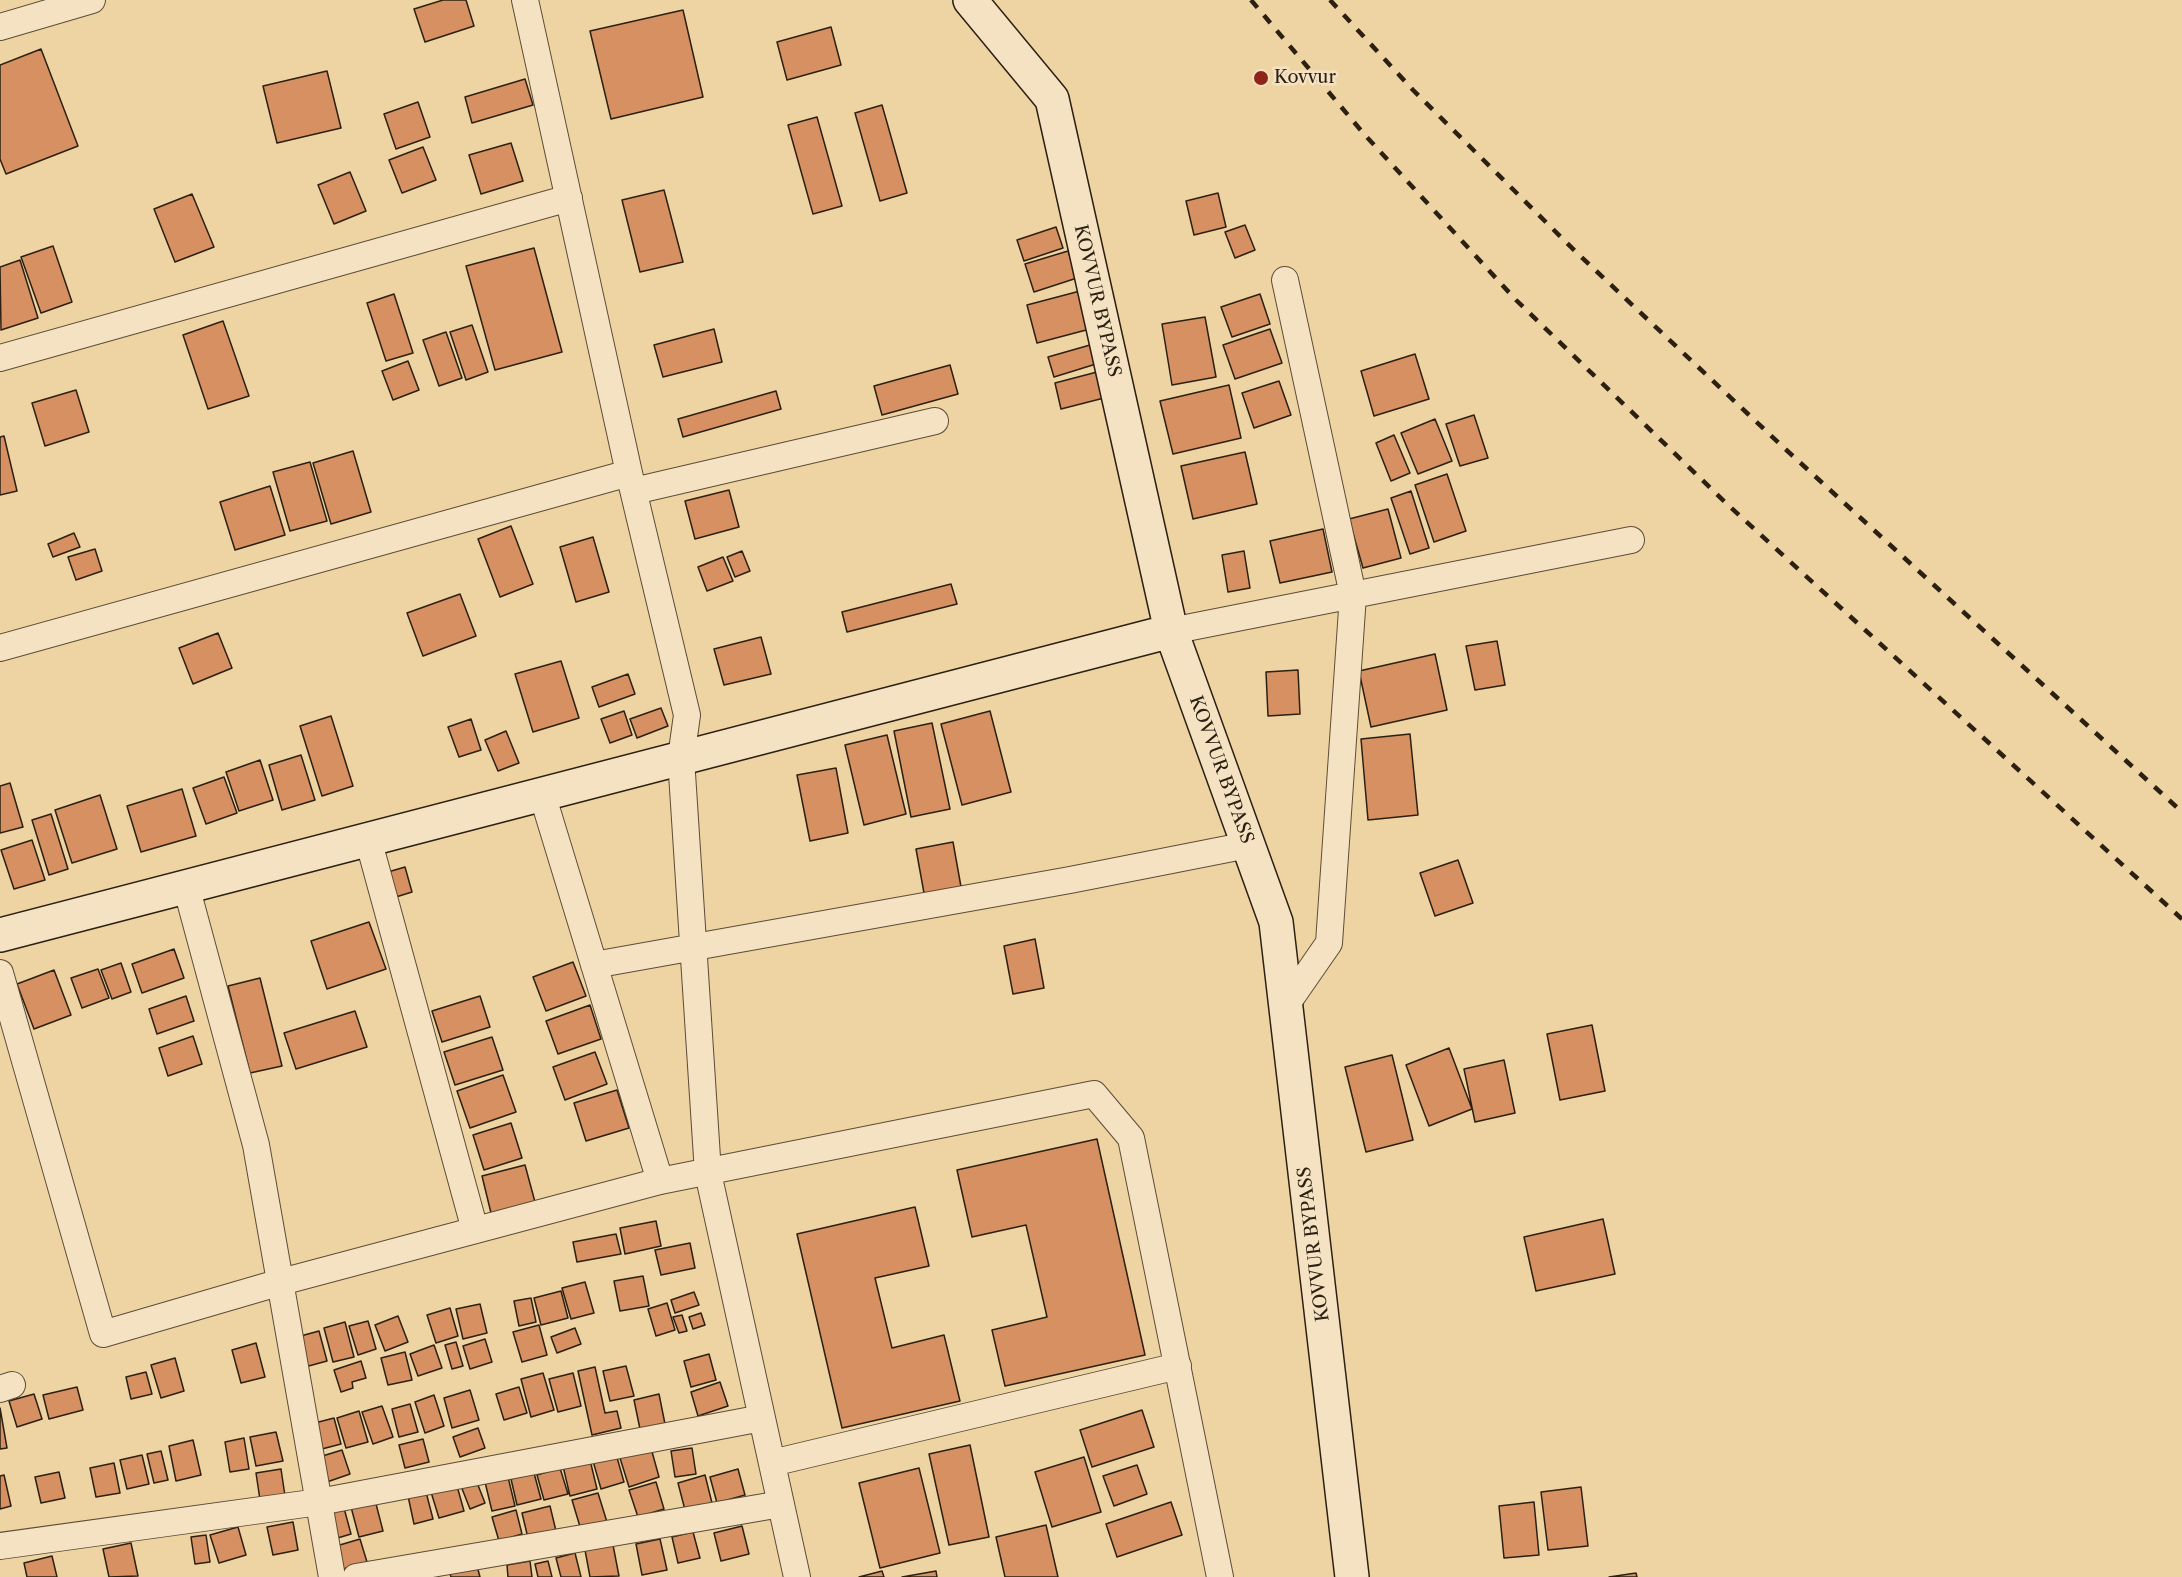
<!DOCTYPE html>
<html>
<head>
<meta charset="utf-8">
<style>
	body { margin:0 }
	canvas { display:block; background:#eed3a3 }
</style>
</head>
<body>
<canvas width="2182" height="1577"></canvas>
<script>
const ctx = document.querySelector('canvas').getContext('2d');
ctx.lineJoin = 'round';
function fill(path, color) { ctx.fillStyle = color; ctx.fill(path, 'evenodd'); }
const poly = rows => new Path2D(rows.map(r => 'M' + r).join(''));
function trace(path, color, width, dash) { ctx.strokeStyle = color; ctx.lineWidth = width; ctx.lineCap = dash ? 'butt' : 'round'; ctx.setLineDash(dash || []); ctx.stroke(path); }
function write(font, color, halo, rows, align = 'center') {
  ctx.font = font + ' "Libre Caslon Text",serif'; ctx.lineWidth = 5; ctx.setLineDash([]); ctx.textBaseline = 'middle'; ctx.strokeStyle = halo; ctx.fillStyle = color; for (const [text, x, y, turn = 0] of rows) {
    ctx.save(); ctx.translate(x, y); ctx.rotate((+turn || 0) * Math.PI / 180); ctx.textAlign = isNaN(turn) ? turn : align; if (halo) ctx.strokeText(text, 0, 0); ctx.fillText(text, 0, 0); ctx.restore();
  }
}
const building = poly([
	[443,0,466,0,474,26,425,42,414,9,443,0],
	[683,10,703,97,611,119,590,31,683,10],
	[831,27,841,65,787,80,777,42,831,27],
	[41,49,78,146,6,174,0,159,0,65,41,49],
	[327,71,341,128,277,143,263,86,327,71],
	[525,79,533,105,472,123,465,97,525,79],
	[418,102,430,137,396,149,384,114,418,102],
	[882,105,907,193,880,201,855,113,882,105],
	[817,117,842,206,813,214,788,125,817,117],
	[511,143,523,181,481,194,469,155,511,143],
	[423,147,436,180,402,193,389,160,423,147],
	[350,172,366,211,334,224,318,185,350,172],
	[664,190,683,262,640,272,622,200,664,190],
	[1218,193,1226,227,1194,235,1186,201,1218,193],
	[192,194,214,247,175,262,154,209,192,194],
	[1245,225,1255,250,1235,258,1225,232,1245,225],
	[1056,227,1063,248,1024,261,1017,240,1056,227],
	[53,246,72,302,41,313,21,257,53,246],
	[534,248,562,352,495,370,466,266,534,248],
	[1068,251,1077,278,1034,292,1025,264,1068,251],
	[20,260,38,318,1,330,0,267,20,260],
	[1080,291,1090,329,1037,343,1027,305,1080,291],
	[394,294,413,353,386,361,367,303,394,294],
	[1260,294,1270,324,1232,337,1221,307,1260,294],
	[1205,317,1216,377,1172,385,1162,324,1205,317],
	[223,321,249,396,208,409,183,335,223,321],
	[472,325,488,372,466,380,450,332,472,325],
	[714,329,722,362,663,377,654,345,714,329],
	[1270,329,1282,363,1235,379,1223,345,1270,329],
	[446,332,462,378,439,386,423,340,446,332],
	[1090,345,1096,364,1054,377,1048,357,1090,345],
	[1415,354,1429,399,1374,416,1361,371,1415,354],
	[408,361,419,390,393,400,382,371,408,361],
	[950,365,958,394,882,415,874,386,950,365],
	[1097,372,1104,398,1061,409,1055,383,1097,372],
	[1279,381,1291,415,1254,428,1242,393,1279,381],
	[1229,385,1241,438,1173,454,1160,401,1229,385],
	[76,390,89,432,45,446,32,403,76,390],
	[776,391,781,409,683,437,678,419,776,391],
	[1474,415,1488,458,1460,466,1446,424,1474,415],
	[1435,419,1452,461,1418,474,1401,433,1435,419],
	[1394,435,1410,473,1391,481,1376,443,1394,435],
	[4,436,17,491,0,495,0,437,4,436],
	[353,451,371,512,331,524,313,463,353,451],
	[1245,452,1257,504,1193,519,1181,466,1245,452],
	[310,462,327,521,290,531,273,472,310,462],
	[1447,474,1466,531,1434,542,1415,485,1447,474],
	[270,486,285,535,235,550,220,502,270,486],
	[729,490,739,527,695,539,685,501,729,490],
	[1411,491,1429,548,1410,554,1391,498,1411,491],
	[1388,509,1401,558,1363,568,1349,519,1388,509],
	[511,526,533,584,500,597,478,539,511,526],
	[1323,529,1332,572,1280,583,1270,541,1323,529],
	[74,533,80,547,53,557,48,544,74,533],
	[593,537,609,592,576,602,560,547,593,537],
	[95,549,102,571,76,580,68,557,95,549],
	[742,551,750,571,735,577,727,557,742,551],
	[1244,551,1250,588,1228,592,1222,555,1244,551],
	[723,557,733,581,707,591,698,567,723,557],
	[951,584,957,604,847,632,842,612,951,584],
	[460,594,476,636,423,656,407,613,460,594],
	[218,633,232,668,193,684,179,648,218,633],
	[761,637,771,674,724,685,714,649,761,637],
	[1497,641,1505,685,1475,690,1466,646,1497,641],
	[1435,654,1447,710,1371,727,1359,671,1435,654],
	[561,661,579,718,533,732,515,674,561,661],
	[1298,670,1300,714,1268,716,1266,672,1298,670],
	[628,674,635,694,599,707,592,687,628,674],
	[661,708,668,726,637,738,630,719,661,708],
	[624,711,632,735,610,743,601,719,624,711],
	[990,711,1011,792,962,805,941,724,990,711],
	[331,716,353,786,322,796,300,726,331,716],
	[471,719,481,750,459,757,448,727,471,719],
	[932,723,950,809,911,817,894,731,932,723],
	[506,731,519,763,498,771,485,740,506,731],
	[1410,734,1418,815,1368,820,1361,739,1410,734],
	[887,735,906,814,864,825,845,745,887,735],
	[301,755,315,800,282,810,269,765,301,755],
	[260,760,273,800,239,811,226,772,260,760],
	[836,768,848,833,810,841,797,775,836,768],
	[224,777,237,813,206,824,193,788,224,777],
	[10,783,23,827,0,833,0,786,10,783],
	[182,789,196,836,141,852,127,806,182,789],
	[100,795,117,849,72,863,55,810,100,795],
	[51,814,68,869,49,875,32,820,51,814],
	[32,840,45,880,14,889,1,850,32,840],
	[953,842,963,898,926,904,916,849,953,842],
	[1458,860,1473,903,1435,916,1420,873,1458,860],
	[405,867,412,892,396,897,388,872,405,867],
	[369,922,386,969,327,989,311,941,369,922],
	[1035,939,1044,988,1013,994,1004,946,1035,939],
	[174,949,184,978,142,993,132,964,174,949],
	[573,962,586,996,546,1011,533,977,573,962],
	[121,963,131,992,112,999,101,970,121,963],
	[98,969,109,998,82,1008,71,978,98,969],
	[54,970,71,1015,34,1029,17,984,54,970],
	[260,978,282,1066,250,1073,228,986,260,978],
	[186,996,194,1021,157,1034,149,1009,186,996],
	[480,996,490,1027,442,1042,432,1011,480,996],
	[590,1005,601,1039,558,1054,546,1021,590,1005],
	[355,1011,367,1047,296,1069,284,1033,355,1011],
	[1592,1025,1605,1091,1560,1100,1547,1034,1592,1025],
	[193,1036,202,1064,168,1076,159,1048,193,1036],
	[492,1037,503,1070,455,1085,444,1052,492,1037],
	[1449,1048,1472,1109,1429,1126,1406,1065,1449,1048],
	[595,1052,607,1084,565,1100,553,1067,595,1052],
	[1392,1055,1413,1140,1366,1152,1345,1067,1392,1055],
	[1504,1060,1515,1113,1475,1122,1464,1069,1504,1060],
	[503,1075,516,1112,470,1128,457,1091,503,1075],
	[617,1090,629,1128,586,1141,574,1103,617,1090],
	[511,1123,522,1158,484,1170,473,1135,511,1123],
	[1097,1139,1145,1355,1005,1386,992,1330,1047,1317,1026,1225,972,1237,957,1170,1097,1139],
	[525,1165,535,1202,491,1213,482,1176,525,1165],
	[915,1207,929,1266,875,1278,892,1348,944,1335,960,1401,842,1428,797,1234,915,1207],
	[1603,1219,1615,1274,1536,1291,1524,1237,1603,1219],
	[656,1221,661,1246,625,1254,620,1228,656,1221],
	[616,1234,621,1254,577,1262,573,1242,616,1234],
	[690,1243,695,1268,661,1275,655,1250,690,1243],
	[643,1276,649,1306,620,1311,614,1281,643,1276],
	[585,1282,594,1313,571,1319,562,1288,585,1282],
	[561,1291,568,1318,541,1325,534,1298,561,1291],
	[694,1292,699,1305,675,1313,671,1300,694,1292],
	[531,1298,536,1322,519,1326,514,1301,531,1298],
	[667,1303,675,1330,656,1336,648,1309,667,1303],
	[480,1304,487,1333,463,1339,456,1309,480,1304],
	[450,1308,458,1336,436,1343,427,1315,450,1308],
	[701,1313,705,1325,693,1329,689,1317,701,1313],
	[682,1315,687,1331,679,1333,673,1317,682,1315],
	[398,1316,408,1342,385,1351,375,1325,398,1316],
	[368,1321,376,1349,358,1355,349,1326,368,1321],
	[345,1322,354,1357,333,1362,324,1328,345,1322],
	[539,1325,547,1355,522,1362,513,1332,539,1325],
	[575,1328,581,1344,557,1353,551,1337,575,1328],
	[319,1331,327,1361,305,1367,297,1337,319,1331],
	[485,1339,492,1362,470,1369,463,1346,485,1339],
	[456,1342,463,1366,452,1369,445,1345,456,1342],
	[256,1343,265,1377,241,1383,232,1350,256,1343],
	[434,1345,442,1368,418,1376,410,1354,434,1345],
	[405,1352,412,1380,388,1385,381,1358,405,1352],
	[709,1354,716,1380,691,1387,684,1361,709,1354],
	[175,1358,184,1391,161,1398,151,1365,175,1358],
	[361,1361,366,1378,352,1382,353,1388,341,1392,334,1370,361,1361],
	[626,1366,634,1396,610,1401,603,1371,626,1366],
	[595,1367,605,1413,617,1411,621,1428,592,1435,578,1371,595,1367],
	[146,1372,152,1394,131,1399,126,1377,146,1372],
	[543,1373,554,1410,531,1417,521,1379,543,1373],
	[573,1373,581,1406,558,1412,549,1379,573,1373],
	[720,1382,728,1406,698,1416,691,1392,720,1382],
	[77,1387,83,1410,49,1419,43,1395,77,1387],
	[519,1387,527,1413,504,1420,496,1394,519,1387],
	[470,1390,479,1420,452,1428,444,1398,470,1390],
	[34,1394,42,1419,17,1427,9,1401,34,1394],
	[659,1394,665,1424,640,1429,634,1400,659,1394],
	[434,1395,444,1426,425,1433,415,1402,434,1395],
	[410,1404,418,1432,399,1437,392,1409,410,1404],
	[382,1406,393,1437,373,1444,362,1412,382,1406],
	[0,1408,7,1448,0,1449,0,1408],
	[1142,1410,1154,1447,1092,1467,1080,1430,1142,1410],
	[359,1411,368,1442,346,1448,337,1418,359,1411],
	[334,1418,341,1444,318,1450,311,1424,334,1418],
	[478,1428,485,1448,460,1457,453,1437,478,1428],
	[276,1432,283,1461,256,1466,250,1437,276,1432],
	[244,1438,249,1469,230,1472,225,1442,244,1438],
	[423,1439,429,1462,405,1468,399,1445,423,1439],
	[193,1440,201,1475,176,1481,169,1446,193,1440],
	[970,1445,989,1537,949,1545,929,1454,970,1445],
	[651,1448,659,1477,629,1487,620,1458,651,1448],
	[692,1448,696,1474,675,1477,671,1451,692,1448],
	[342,1450,350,1474,324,1483,316,1458,342,1450],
	[161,1451,168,1480,154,1483,147,1454,161,1451],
	[616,1454,624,1482,601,1489,593,1461,616,1454],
	[142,1455,149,1484,127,1489,120,1460,142,1455],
	[1084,1457,1101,1512,1052,1527,1035,1472,1084,1457],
	[590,1460,597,1489,570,1496,563,1466,590,1460],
	[114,1463,120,1493,96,1497,90,1468,114,1463],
	[1137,1465,1147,1494,1114,1506,1103,1476,1137,1465],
	[560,1468,568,1494,544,1500,537,1475,560,1468],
	[919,1468,940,1553,880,1568,859,1483,919,1468],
	[281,1469,285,1496,260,1500,256,1473,281,1469],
	[738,1469,745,1495,717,1503,710,1477,738,1469],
	[59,1472,65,1498,41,1503,35,1477,59,1472],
	[534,1473,541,1499,517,1505,511,1479,534,1473],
	[4,1475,11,1506,0,1509,0,1476,4,1475],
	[705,1475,712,1503,685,1510,678,1483,705,1475],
	[508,1477,515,1506,492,1511,485,1482,508,1477],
	[476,1480,485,1503,470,1509,461,1486,476,1480],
	[656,1482,664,1509,638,1517,629,1490,656,1482],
	[457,1486,464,1511,439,1518,431,1492,457,1486],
	[1581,1487,1588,1546,1548,1550,1541,1492,1581,1487],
	[426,1492,433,1519,414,1524,408,1496,426,1492],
	[598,1493,607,1522,581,1530,572,1500,598,1493],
	[375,1500,383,1531,359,1537,351,1507,375,1500],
	[1171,1502,1182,1535,1117,1557,1106,1524,1171,1502],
	[1534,1502,1539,1555,1504,1558,1499,1506,1534,1502],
	[550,1506,556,1531,528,1538,522,1513,550,1506],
	[344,1508,351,1534,331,1540,324,1514,344,1508],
	[516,1510,522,1534,499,1541,492,1517,516,1510],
	[293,1522,298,1550,273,1555,267,1527,293,1522],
	[1046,1525,1058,1577,1005,1577,996,1537,1046,1525],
	[742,1526,749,1554,721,1561,714,1533,742,1526],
	[238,1527,246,1555,219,1563,210,1535,238,1527],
	[693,1532,700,1558,678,1563,672,1537,693,1532],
	[206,1535,210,1562,195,1564,191,1537,206,1535],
	[360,1539,367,1562,340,1570,333,1547,360,1539],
	[660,1539,667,1570,642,1575,636,1544,660,1539],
	[131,1543,138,1576,109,1577,103,1549,131,1543],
	[613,1545,619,1576,590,1577,585,1550,613,1545],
	[575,1553,581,1577,561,1577,556,1558,575,1553],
	[52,1556,57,1577,27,1577,24,1563,52,1556],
	[530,1561,532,1577,508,1577,507,1565,530,1561],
	[548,1561,552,1577,538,1577,535,1564,548,1561],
	[477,1566,480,1577,451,1577,450,1574,477,1566],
	[882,1571,884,1577,859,1577,882,1571],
	[936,1571,937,1577,902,1577,936,1571],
	[1636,1573,1637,1577,1609,1577,1636,1573]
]);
const street = poly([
	[525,0,629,473,687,715,681,758,708,1173,797,1577],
	[0,27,92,0],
	[1285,280,1353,595,1329,943,1286,1005],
	[0,358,569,198],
	[634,491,935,421],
	[1171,631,1631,540],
	[0,648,629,473],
	[542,794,660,1181],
	[368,839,475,1230],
	[186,886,256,1145,332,1577],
	[594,965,1070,880,1248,845],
	[0,973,103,1334,281,1282,660,1181,1094,1094,1131,1138,1220,1577],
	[0,1389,12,1385],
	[772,1463,1178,1366],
	[0,1546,319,1502,762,1418],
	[356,1577,781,1504]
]);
const secondary = poly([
	[970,0,1052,99,1171,631,1276,922,1352,1577],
	[0,935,1171,631]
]);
const rail = poly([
	[1251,0,1364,134,1516,300,1728,505,2182,919],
	[1330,0,1413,90,1575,251,1782,446,2182,812]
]);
const markers = [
	[1261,78,8,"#8f2418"]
];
const poiNames = [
	["Kovvur",1274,78]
];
const streetNames = [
	["KOVVUR BYPASS",1097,301,77],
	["KOVVUR BYPASS",1221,770,70],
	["KOVVUR BYPASS",1314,1244,-97]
];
fill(building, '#d79061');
trace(building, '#2b2011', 1.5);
trace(street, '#5c4d36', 28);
trace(secondary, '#2b2011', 36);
trace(street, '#f4e2c3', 26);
trace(secondary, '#f4e2c3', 33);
trace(rail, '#2b2011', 4.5, [10, 10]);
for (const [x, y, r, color] of markers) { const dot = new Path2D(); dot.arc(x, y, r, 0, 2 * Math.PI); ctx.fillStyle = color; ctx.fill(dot); trace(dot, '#f4e2c3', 2); }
write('18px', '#2b2011', '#f4e2c3', poiNames, 'left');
write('18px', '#2b2011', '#f4e2c3', streetNames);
</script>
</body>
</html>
